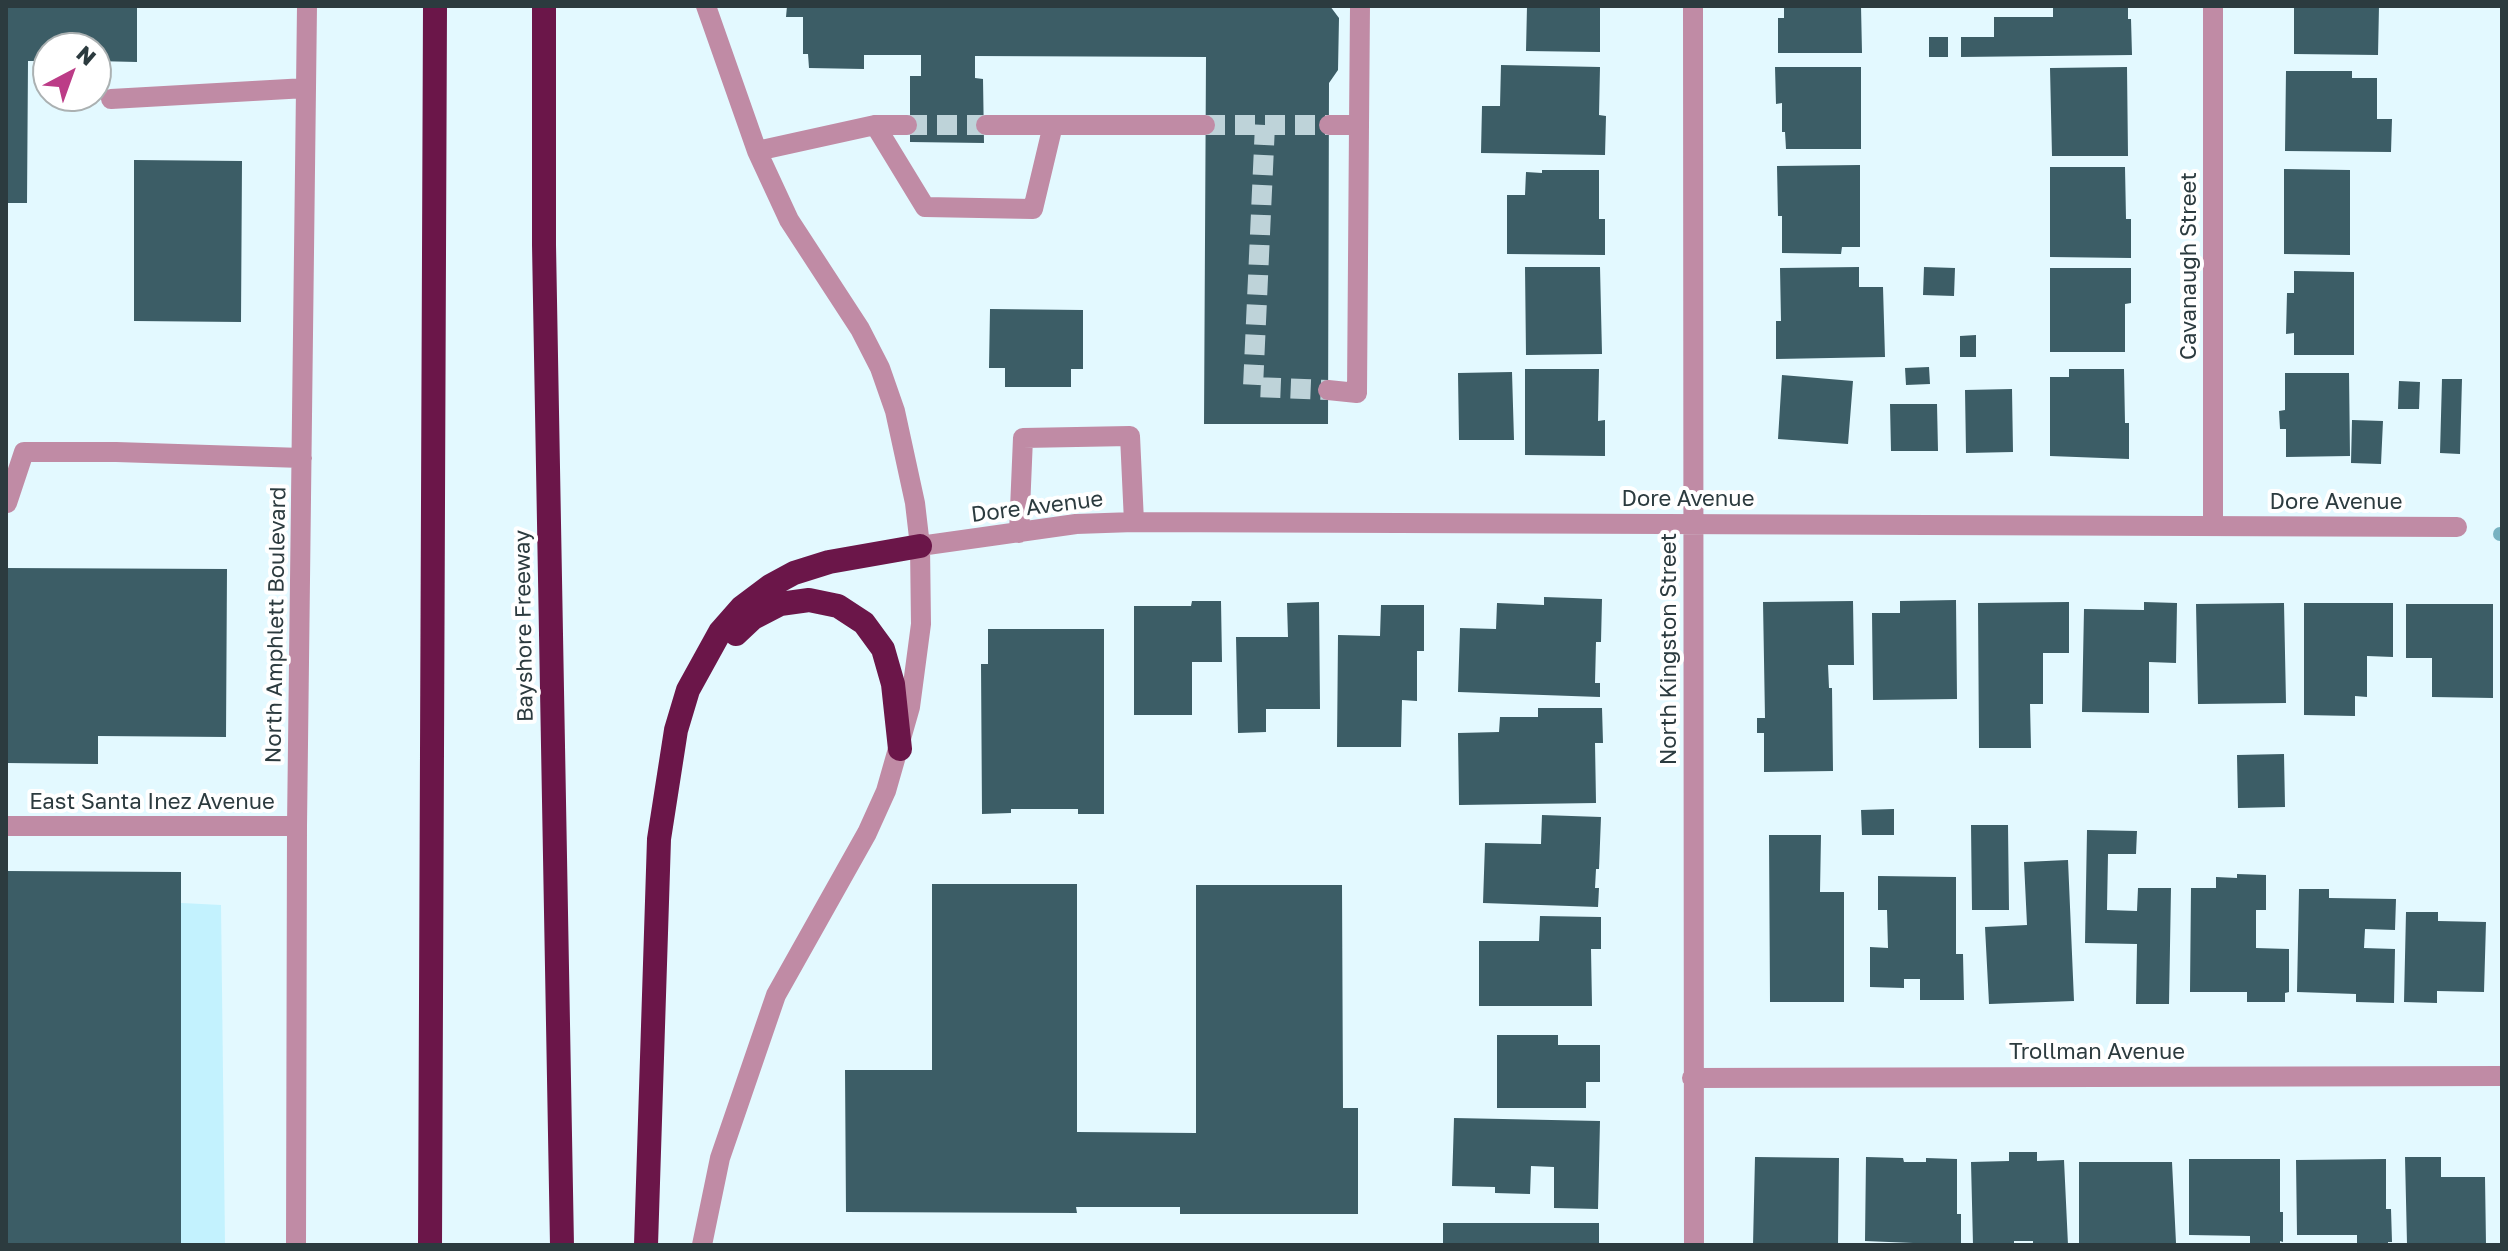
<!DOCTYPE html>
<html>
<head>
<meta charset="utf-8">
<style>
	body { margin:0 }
	#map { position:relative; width:2508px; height:1251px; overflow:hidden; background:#e3f9ff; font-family:"Golos Text",sans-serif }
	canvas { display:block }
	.frame { position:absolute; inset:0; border:8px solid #2c3b3f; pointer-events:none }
	.north { position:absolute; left:32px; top:32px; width:80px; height:80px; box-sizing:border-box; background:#fff; border:2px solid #abb1b2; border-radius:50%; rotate:41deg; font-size:22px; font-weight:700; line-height:32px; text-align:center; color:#2c3b3f }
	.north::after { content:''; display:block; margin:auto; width:28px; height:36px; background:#bc3c87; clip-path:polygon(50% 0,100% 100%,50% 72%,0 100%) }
</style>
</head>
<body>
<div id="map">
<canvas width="2508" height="1251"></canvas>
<div class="frame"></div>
<div class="north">N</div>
</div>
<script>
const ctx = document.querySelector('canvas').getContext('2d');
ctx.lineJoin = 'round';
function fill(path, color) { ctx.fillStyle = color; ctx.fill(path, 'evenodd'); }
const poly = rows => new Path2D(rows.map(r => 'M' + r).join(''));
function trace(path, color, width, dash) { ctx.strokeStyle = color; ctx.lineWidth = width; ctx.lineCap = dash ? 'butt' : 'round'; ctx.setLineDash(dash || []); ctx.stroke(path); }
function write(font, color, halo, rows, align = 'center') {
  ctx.font = font + ' "Golos Text",sans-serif'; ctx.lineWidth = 8; ctx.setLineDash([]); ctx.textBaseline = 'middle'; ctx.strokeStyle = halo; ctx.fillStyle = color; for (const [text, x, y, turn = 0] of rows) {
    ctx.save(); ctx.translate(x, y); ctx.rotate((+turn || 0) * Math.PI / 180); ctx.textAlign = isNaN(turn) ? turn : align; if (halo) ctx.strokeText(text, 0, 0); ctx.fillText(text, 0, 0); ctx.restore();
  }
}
const built = poly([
	[6,894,221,905,225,1245,6,1245]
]);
const stream = poly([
	[2500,534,2502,534]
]);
const building = poly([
	[6,6,137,6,137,62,96,61,96,48,48,48,48,61,28,61,27,203,6,203],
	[787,6,1330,6,1339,18,1338,70,1329,83,1328,424,1204,424,1206,57,975,56,975,78,983,79,984,143,910,142,910,76,921,76,921,55,864,55,864,69,809,68,808,54,803,54,803,17,786,17],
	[1527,6,1600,6,1600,52,1526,51],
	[1784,6,1861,6,1862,53,1778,53,1778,18,1784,18],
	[2053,6,2128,6,2128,19,2131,19,2132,55,1961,57,1961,37,1994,37,1994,17,2053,17],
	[2294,6,2379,6,2378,55,2294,54],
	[1929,37,1948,37,1948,57,1929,57],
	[1501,65,1600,67,1599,115,1606,116,1605,155,1481,153,1482,106,1500,106],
	[1775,67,1861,67,1861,149,1786,149,1785,132,1782,132,1782,103,1776,104],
	[2127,67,2128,156,2052,156,2050,68],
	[2286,71,2352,71,2352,78,2377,78,2377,119,2392,119,2391,152,2285,151],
	[134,160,242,161,241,322,134,321],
	[1860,165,1860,247,1842,247,1841,254,1782,253,1782,216,1778,216,1777,166],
	[2050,167,2125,167,2126,219,2131,219,2131,258,2050,257],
	[2284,169,2350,170,2350,255,2284,254],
	[1542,170,1599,170,1599,219,1605,219,1605,255,1507,254,1507,195,1525,195,1526,172,1542,173],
	[1525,267,1600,267,1602,354,1526,355],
	[1859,267,1859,287,1883,287,1885,357,1776,359,1776,321,1781,321,1780,268],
	[1924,267,1955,268,1954,296,1923,295],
	[2050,268,2131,268,2131,303,2125,304,2125,352,2050,352],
	[2294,271,2354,272,2354,355,2294,355,2294,333,2286,334,2287,293,2294,293],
	[990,309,1083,310,1083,369,1071,369,1071,387,1005,387,1005,368,989,368],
	[1976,335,1976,357,1960,357,1960,336],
	[1929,367,1930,384,1906,385,1905,368],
	[1525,369,1599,369,1598,421,1605,420,1605,456,1525,455],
	[2069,369,2124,369,2125,423,2129,423,2129,459,2050,456,2050,377,2069,377],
	[1512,372,1514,440,1459,440,1458,373],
	[2285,373,2349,373,2350,456,2286,457,2286,429,2280,429,2279,411,2285,410],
	[1782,375,1853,381,1848,444,1778,439],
	[2442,379,2462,379,2460,454,2440,453],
	[2399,381,2420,382,2419,409,2398,409],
	[2012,389,2013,452,1966,453,1965,390],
	[1890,404,1937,404,1938,451,1891,451],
	[2352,420,2383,421,2381,464,2351,463],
	[6,568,227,569,226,737,98,736,98,764,6,763],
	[1544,597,1602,599,1601,642,1596,642,1595,683,1600,683,1600,697,1458,692,1460,628,1496,629,1497,603,1544,605],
	[1956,600,1957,699,1873,700,1872,613,1900,613,1900,601],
	[1192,601,1221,601,1222,662,1192,662,1192,715,1134,715,1134,606,1191,606],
	[1853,601,1854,665,1828,665,1829,688,1832,688,1833,771,1764,772,1764,733,1757,733,1757,718,1765,718,1763,602],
	[1319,602,1320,709,1266,709,1266,732,1238,733,1236,637,1288,637,1287,603],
	[2069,602,2069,653,2043,653,2043,704,2030,704,2031,748,1979,748,1978,603],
	[2144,602,2177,603,2176,663,2149,662,2149,713,2082,712,2084,609,2144,610],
	[2284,603,2286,703,2198,704,2196,604],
	[2304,603,2393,603,2393,657,2367,656,2367,697,2355,696,2355,716,2304,715],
	[2406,604,2493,604,2493,698,2432,697,2432,658,2406,658],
	[1381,605,1424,605,1424,651,1417,651,1417,701,1402,700,1401,747,1337,747,1338,635,1380,636],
	[988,629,1104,629,1104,814,1078,814,1078,809,1011,809,1011,813,982,814,981,664,988,664],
	[1538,708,1602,708,1603,743,1595,743,1596,803,1459,805,1458,733,1499,732,1500,717,1538,717],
	[2284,754,2285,807,2238,808,2237,755],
	[1894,809,1894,835,1862,835,1861,810],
	[1542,815,1601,817,1599,869,1596,869,1595,888,1599,888,1598,907,1483,903,1485,843,1541,844],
	[1971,825,2008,825,2009,910,1972,910],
	[2087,830,2137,831,2136,854,2108,854,2107,910,2137,911,2138,888,2171,888,2169,1004,2136,1004,2137,944,2085,943],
	[1769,835,1821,835,1820,892,1844,892,1844,1002,1770,1002],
	[2068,860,2074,1001,1989,1004,1985,927,2027,925,2024,862],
	[6,871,181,872,181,1245,6,1245],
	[2237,874,2266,875,2266,910,2256,910,2256,948,2289,949,2289,992,2285,993,2285,1002,2247,1002,2247,992,2190,992,2191,888,2216,888,2216,877,2237,878],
	[1878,876,1956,877,1956,954,1963,954,1964,1000,1920,1000,1920,979,1904,979,1904,988,1870,987,1870,947,1888,948,1887,910,1878,910],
	[932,884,1077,884,1077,1132,1196,1133,1196,885,1342,885,1343,1108,1358,1108,1358,1214,1180,1214,1180,1207,1076,1207,1077,1213,846,1212,845,1070,932,1070],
	[2299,889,2329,889,2329,898,2396,899,2395,930,2365,929,2364,948,2395,949,2394,1003,2356,1002,2356,994,2297,992],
	[2406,912,2438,912,2438,921,2486,922,2484,992,2437,991,2437,1003,2404,1002],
	[1540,916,1601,917,1601,949,1591,949,1592,1006,1479,1006,1479,941,1539,941],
	[1497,1035,1558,1035,1558,1045,1600,1045,1600,1082,1586,1082,1586,1108,1497,1108],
	[1454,1118,1600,1121,1598,1209,1554,1208,1554,1167,1531,1166,1530,1194,1495,1193,1495,1187,1452,1186],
	[2009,1152,2037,1152,2037,1161,2064,1160,2068,1245,2033,1245,2033,1241,2014,1241,2014,1245,1973,1245,1971,1162,2009,1161],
	[1755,1157,1839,1158,1838,1245,1753,1245],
	[1866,1157,1903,1158,1904,1162,1926,1162,1926,1158,1957,1159,1957,1214,1961,1214,1961,1245,1865,1241],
	[2405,1157,2441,1157,2441,1177,2485,1177,2486,1245,2407,1244],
	[2189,1159,2280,1159,2280,1212,2283,1212,2283,1242,2280,1241,2280,1245,2250,1245,2250,1236,2189,1235],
	[2386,1159,2386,1209,2391,1209,2392,1242,2388,1242,2388,1245,2357,1245,2357,1235,2297,1235,2296,1160],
	[2079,1162,2172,1162,2176,1243,2079,1245],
	[1443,1223,1599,1223,1599,1245,1443,1245]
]);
const minorTunnel = poly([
	[907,125,986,125],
	[1205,125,1329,125],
	[1265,125,1253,387,1328,390]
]);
const minor = poly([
	[1693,6,1694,1245],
	[2213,6,2213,525],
	[111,99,306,88],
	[875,125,925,207,1033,209,1053,125],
	[986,125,1205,125],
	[1359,125,1360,6],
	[757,151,875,125,907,125],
	[1328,390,1357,393,1359,125,1329,125],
	[7,503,24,452,116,452,302,458],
	[1019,533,1023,438,1130,436,1134,522],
	[920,546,1076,524,1134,522,2457,527],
	[6,826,297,826],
	[1692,1078,2502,1076],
	[296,1245,297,826,307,6],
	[702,1245,720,1158,776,995,867,833,886,791,910,707,921,624,920,546,915,503,895,411,880,368,860,329,789,220,757,151,706,6]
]);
const highway = poly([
	[544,6,544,245,562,1245],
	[736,634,753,618,780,604,809,600,838,606,864,623,883,649,893,684,900,749],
	[430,1245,435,6],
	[646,1245,659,839,676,730,688,690,720,632,742,607,770,586,794,573,829,562,920,546]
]);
const streetNames = [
	["Cavanaugh Street",2189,266,-90],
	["Dore Avenue",1688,499],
	["Dore Avenue",2336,502],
	["Dore Avenue",1037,507,-7],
	["North Amphlett Boulevard",276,625,-89],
	["Bayshore Freeway",524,626,-91],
	["North Kingston Street",1669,649,-90],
	["East Santa Inez Avenue",152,802],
	["Trollman Avenue",2097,1052]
];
fill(built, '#c3f2fe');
trace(stream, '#78b2c1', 14);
fill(building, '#3c5d66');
trace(minorTunnel, '#bed3d9', 20, [20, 10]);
trace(minor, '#c08ba5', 20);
trace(highway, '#6b1649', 24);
write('22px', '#2c3b3f', '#fff', streetNames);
</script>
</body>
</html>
